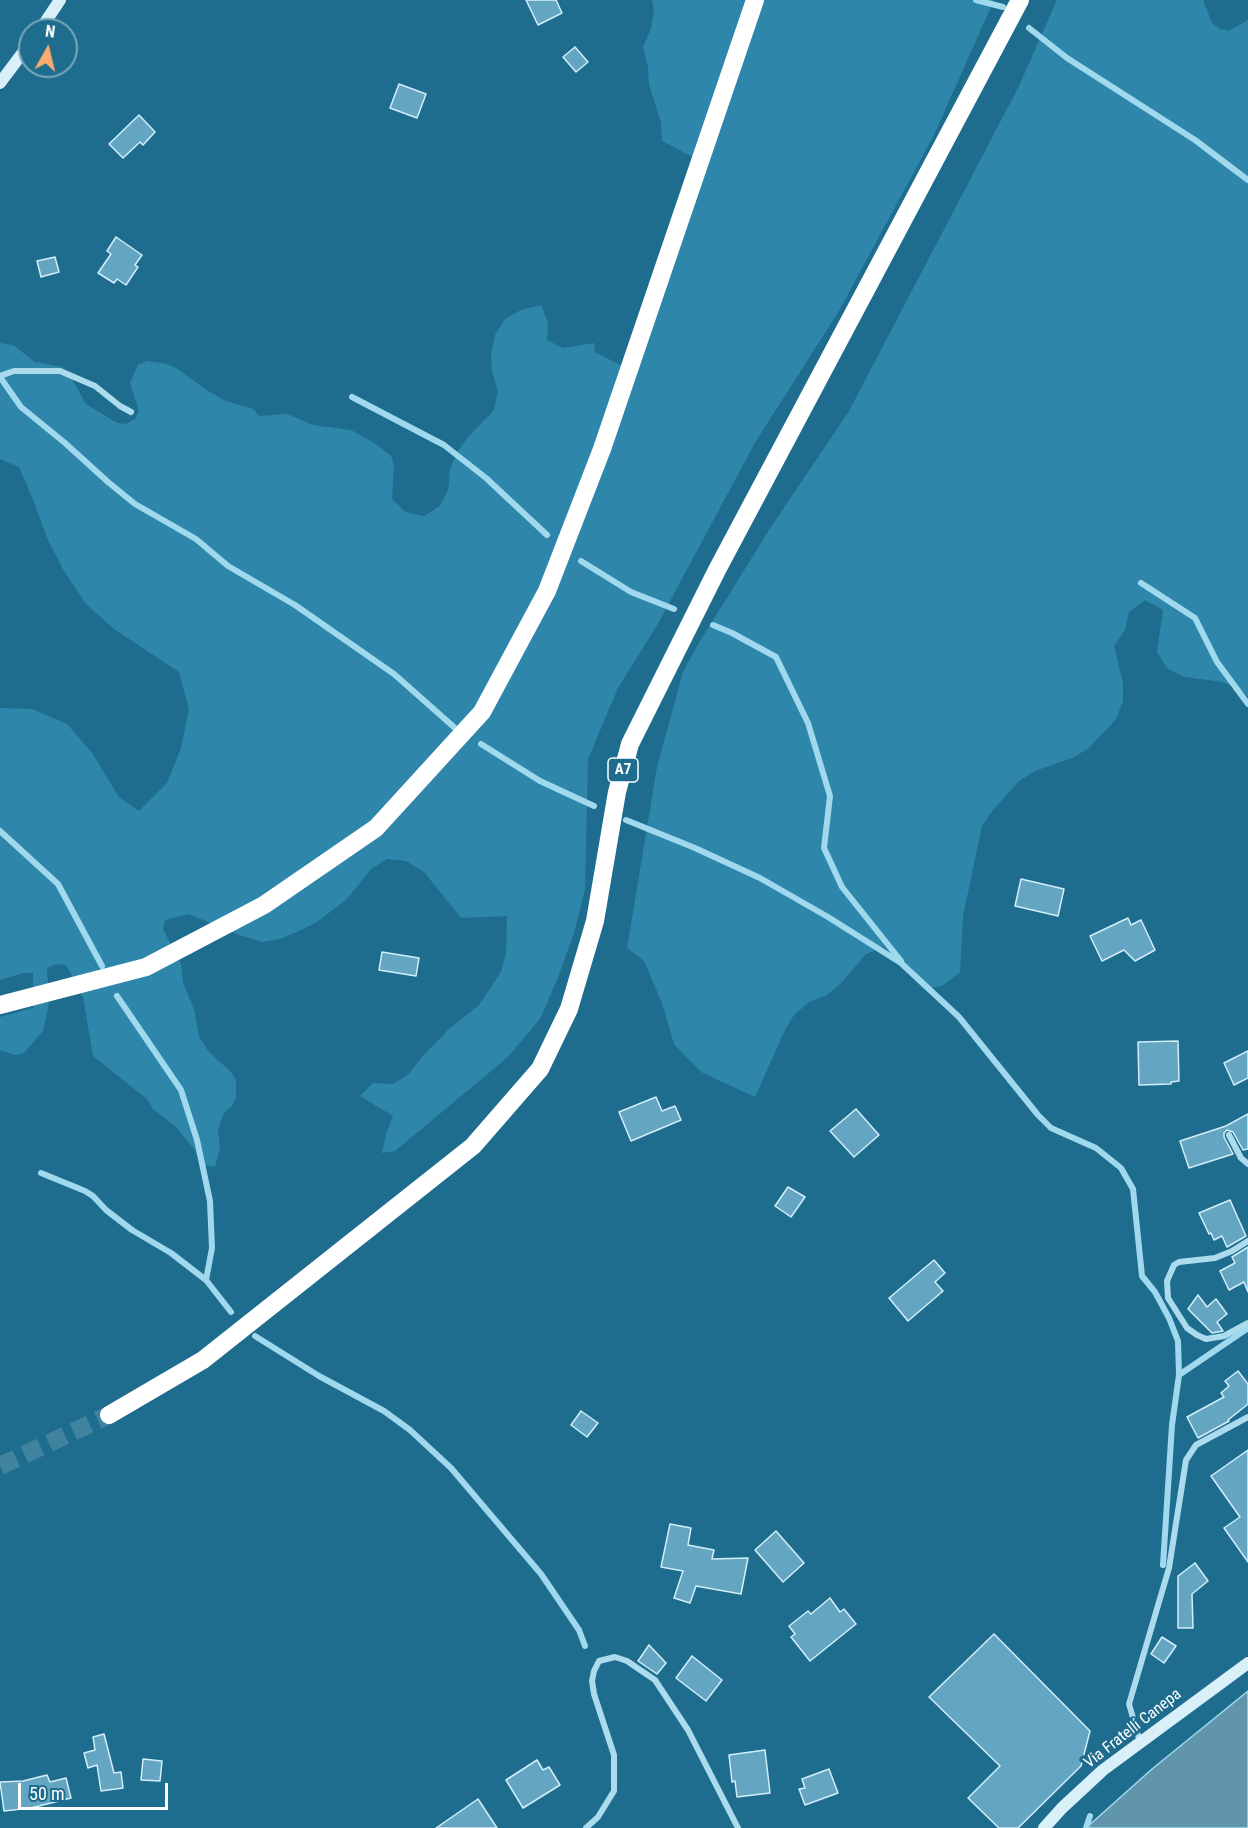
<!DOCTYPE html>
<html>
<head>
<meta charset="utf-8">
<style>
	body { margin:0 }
	#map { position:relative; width:1248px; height:1828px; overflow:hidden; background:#1e6d8e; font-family:"Roboto Condensed",sans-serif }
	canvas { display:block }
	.north { position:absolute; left:18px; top:18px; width:60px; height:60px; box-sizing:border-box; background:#1e6d8e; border:2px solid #78a7bb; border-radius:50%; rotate:8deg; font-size:16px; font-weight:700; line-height:24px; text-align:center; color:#fff }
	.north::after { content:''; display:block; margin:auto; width:21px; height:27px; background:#fcac6c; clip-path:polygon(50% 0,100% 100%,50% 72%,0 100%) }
	.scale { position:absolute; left:18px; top:1783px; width:150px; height:27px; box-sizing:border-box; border:3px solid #fff; border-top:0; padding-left:8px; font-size:18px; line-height:21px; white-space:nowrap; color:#fff; -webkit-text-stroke:4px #1e6d8e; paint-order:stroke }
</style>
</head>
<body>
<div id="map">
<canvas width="1248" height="1828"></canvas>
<div class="north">N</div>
<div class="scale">50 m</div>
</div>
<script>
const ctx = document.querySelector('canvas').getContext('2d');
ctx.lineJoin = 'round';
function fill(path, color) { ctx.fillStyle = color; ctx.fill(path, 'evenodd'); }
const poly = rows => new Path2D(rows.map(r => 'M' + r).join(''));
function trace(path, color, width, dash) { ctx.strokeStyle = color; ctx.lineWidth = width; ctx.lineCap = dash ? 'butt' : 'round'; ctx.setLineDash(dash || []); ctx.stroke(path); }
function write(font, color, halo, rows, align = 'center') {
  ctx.font = font + ' "Roboto Condensed",sans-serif'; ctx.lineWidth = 6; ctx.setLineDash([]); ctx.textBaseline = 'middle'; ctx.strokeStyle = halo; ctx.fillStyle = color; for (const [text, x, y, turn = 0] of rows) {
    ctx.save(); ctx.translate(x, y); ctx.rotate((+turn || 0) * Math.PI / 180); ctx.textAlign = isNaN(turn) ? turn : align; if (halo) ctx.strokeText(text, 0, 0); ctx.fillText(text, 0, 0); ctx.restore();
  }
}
const green = poly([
	[652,0,994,0,934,135,839,311,756,441,656,627,618,688,588,759,585,889,574,933,557,980,540,1019,508,1057,395,1151,382,1153,386,1134,393,1116,360,1096,373,1083,393,1084,409,1074,421,1058,448,1030,479,1005,501,972,506,953,507,916,461,918,424,872,406,861,387,859,371,869,347,899,317,922,299,931,280,939,262,942,239,935,189,914,165,920,163,929,181,964,183,983,194,1009,199,1037,209,1052,231,1072,236,1080,236,1098,231,1107,224,1113,218,1129,220,1148,215,1167,205,1165,198,1159,195,1150,176,1127,153,1109,147,1099,93,1056,83,997,66,965,56,964,47,968,49,1003,43,1031,24,1053,15,1055,0,1050,0,1017,33,1008,33,973,23,973,0,980,0,708,32,709,67,724,92,753,119,797,139,811,167,783,181,748,189,709,179,672,114,629,86,604,64,571,47,538,34,502,19,467,0,459,0,343,13,345,35,362,62,367,69,374,86,404,117,423,126,424,135,419,139,411,130,383,138,365,147,361,167,364,176,368,208,391,226,401,253,409,259,416,287,414,313,425,351,430,376,444,391,456,394,465,392,499,405,512,424,516,440,506,448,490,450,470,457,452,468,437,494,410,498,391,492,372,491,354,495,335,505,319,521,310,541,305,548,322,547,340,563,348,594,343,595,352,624,367,706,164,662,141,661,122,649,85,648,67,643,47,651,29,654,10],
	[1057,0,1203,0,1212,23,1220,29,1229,31,1248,20,1248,697,1241,690,1223,682,1184,677,1167,668,1157,652,1163,610,1145,600,1129,612,1125,630,1114,646,1123,683,1123,701,1116,719,1089,748,1072,758,1035,771,1019,781,993,810,982,826,963,916,960,972,942,986,923,989,912,974,884,947,866,954,841,983,827,995,809,1002,794,1015,784,1032,755,1097,701,1072,674,1044,662,1003,644,961,627,948,657,767,683,672,697,646,771,527,849,411,1019,86]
]);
const water = poly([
	[1248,1691,1248,1828,1086,1828,1152,1769,1248,1691]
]);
const stream = poly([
	[976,0,1003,7],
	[1029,28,1067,58,1195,140,1248,180],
	[0,377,21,407,65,443,108,482,135,504,196,539,228,566,295,605,394,674,455,728],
	[352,397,444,445,486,478,547,535],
	[581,561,631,592,674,609],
	[1141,583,1195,618,1217,662,1248,704],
	[713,625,732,633,776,657,808,723,830,796,824,848,842,887,901,961],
	[481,744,540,781,594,806],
	[626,820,695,848,760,878,828,917,901,963,959,1017,1038,1115,1051,1128,1096,1148,1121,1168,1133,1189,1142,1276,1155,1292,1169,1318,1178,1341,1179,1375,1172,1425,1163,1565],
	[0,831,58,884,102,966],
	[117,996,181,1090,197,1140,210,1201,212,1248,206,1280],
	[41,1173,85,1191,93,1196,106,1210,132,1230,171,1253,206,1280,231,1312],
	[255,1336,319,1376,384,1411,410,1430,451,1468,541,1574,579,1630,585,1646],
	[1179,1375,1248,1328],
	[1086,1828,1090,1816]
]);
const building = poly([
	[526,0,556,0,562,13,538,25,526,0],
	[575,47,588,62,576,72,563,57,575,47],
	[399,84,426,94,417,118,390,108,399,84],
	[139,115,155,132,143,145,140,142,123,158,109,144,139,115],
	[116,237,142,255,135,265,138,267,126,285,117,279,114,283,98,273,111,254,107,251,116,237],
	[55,257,59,272,41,277,37,261,55,257],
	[1021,879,1064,889,1058,916,1015,906,1021,879],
	[1128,918,1131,925,1141,920,1155,950,1135,961,1124,950,1102,961,1090,936,1128,918],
	[382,952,419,958,416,976,379,970,382,952],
	[1178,1041,1179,1081,1171,1082,1171,1084,1139,1085,1138,1042,1178,1041],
	[1248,1051,1248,1078,1234,1085,1224,1063,1248,1051],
	[656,1097,662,1111,675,1106,681,1120,631,1141,619,1112,656,1097],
	[856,1109,879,1135,854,1157,830,1131,856,1109],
	[1248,1114,1248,1149,1243,1150,1233,1132,1227,1130,1224,1133,1224,1137,1233,1154,1189,1168,1180,1141,1226,1126,1248,1114],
	[788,1187,805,1197,791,1217,775,1206,788,1187],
	[1230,1200,1246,1236,1227,1247,1222,1236,1214,1240,1211,1233,1209,1234,1199,1213,1230,1200],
	[1248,1247,1248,1292,1244,1282,1229,1290,1220,1271,1235,1263,1232,1257,1248,1247],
	[934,1260,945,1273,935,1282,943,1291,908,1321,889,1298,934,1260],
	[1198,1295,1207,1307,1216,1299,1227,1314,1217,1322,1223,1331,1212,1333,1188,1309,1198,1295],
	[1238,1371,1248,1384,1248,1404,1228,1420,1229,1421,1198,1438,1187,1417,1224,1397,1221,1393,1229,1386,1225,1381,1238,1371],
	[581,1411,598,1423,587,1437,571,1425,581,1411],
	[1248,1450,1248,1562,1224,1528,1240,1517,1211,1476,1248,1450],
	[670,1524,691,1528,688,1545,714,1550,712,1559,748,1558,741,1594,696,1586,690,1603,674,1598,683,1571,661,1567,670,1524],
	[776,1531,804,1563,783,1582,755,1550,776,1531],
	[1195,1563,1208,1581,1192,1594,1193,1628,1178,1628,1178,1576,1195,1563],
	[830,1598,840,1612,844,1609,856,1624,810,1661,791,1637,795,1634,789,1626,808,1611,811,1614,830,1598],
	[994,1634,1090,1731,1081,1766,1018,1828,999,1828,968,1798,1000,1766,929,1697,994,1634],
	[1162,1637,1176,1646,1164,1663,1151,1654,1162,1637],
	[649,1645,666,1663,657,1674,638,1661,649,1645],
	[692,1656,722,1680,706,1701,676,1678,692,1656],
	[104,1734,114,1773,121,1772,123,1788,101,1791,97,1765,88,1768,84,1753,95,1750,93,1737,104,1734],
	[765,1750,770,1793,737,1797,735,1781,732,1782,729,1755,765,1750],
	[143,1759,162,1761,160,1781,141,1780,143,1759],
	[537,1760,543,1770,549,1767,560,1785,523,1808,506,1780,537,1760],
	[829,1769,838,1793,805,1805,799,1789,805,1788,802,1779,829,1769],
	[47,1775,50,1782,66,1778,71,1798,31,1808,4,1811,0,1782,23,1781,47,1775],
	[478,1799,497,1828,436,1828,478,1799]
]);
const highwayTunnel = poly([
	[0,1466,109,1415]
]);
const street = poly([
	[0,376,14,371,60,371,95,386,120,406,131,412],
	[1229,1135,1241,1158,1248,1164],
	[1248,1241,1232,1251,1215,1258,1179,1262,1174,1265,1167,1281,1168,1298,1187,1328,1197,1335,1206,1339,1224,1336,1248,1323],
	[1140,1742,1129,1704,1169,1568,1186,1460,1196,1445,1248,1417],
	[586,1828,598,1817,614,1791,614,1755,594,1694,592,1681,594,1671,599,1661,615,1657,627,1661,655,1680,688,1730,738,1828]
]);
const secondary = poly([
	[40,30,60,0],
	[0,83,30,43],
	[1044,1828,1062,1808,1103,1770,1248,1663]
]);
const highway = poly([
	[0,1005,146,967,264,905,376,828,482,712,547,591,602,449,755,0],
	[109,1415,203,1360,473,1146,540,1069,569,1009,595,921,617,792,630,744,717,570,1020,0]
]);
const shields = [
	[623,770,30]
];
const shieldNames = [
	["A7",623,770]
];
const streetNames = [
	["Via Fratelli Canepa",1133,1729,-38]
];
fill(green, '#2e87aa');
fill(water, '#6095ab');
trace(water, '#a0d9ee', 1.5);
trace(stream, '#a0d9ee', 6);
fill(building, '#64a6c2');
trace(building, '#d2eef9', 1.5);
trace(highwayTunnel, '#40839f', 18, [18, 9]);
trace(street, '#acdbed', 6);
trace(secondary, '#d9f0f9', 12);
trace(highway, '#fff', 18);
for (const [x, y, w] of shields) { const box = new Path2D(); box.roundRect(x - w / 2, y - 12, w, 24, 4.5); ctx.fillStyle = '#1e6d8e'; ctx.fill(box); trace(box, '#fff', 1.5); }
write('bold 15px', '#fff', null, shieldNames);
write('16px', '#fff', '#1e6d8e', streetNames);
</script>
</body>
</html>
